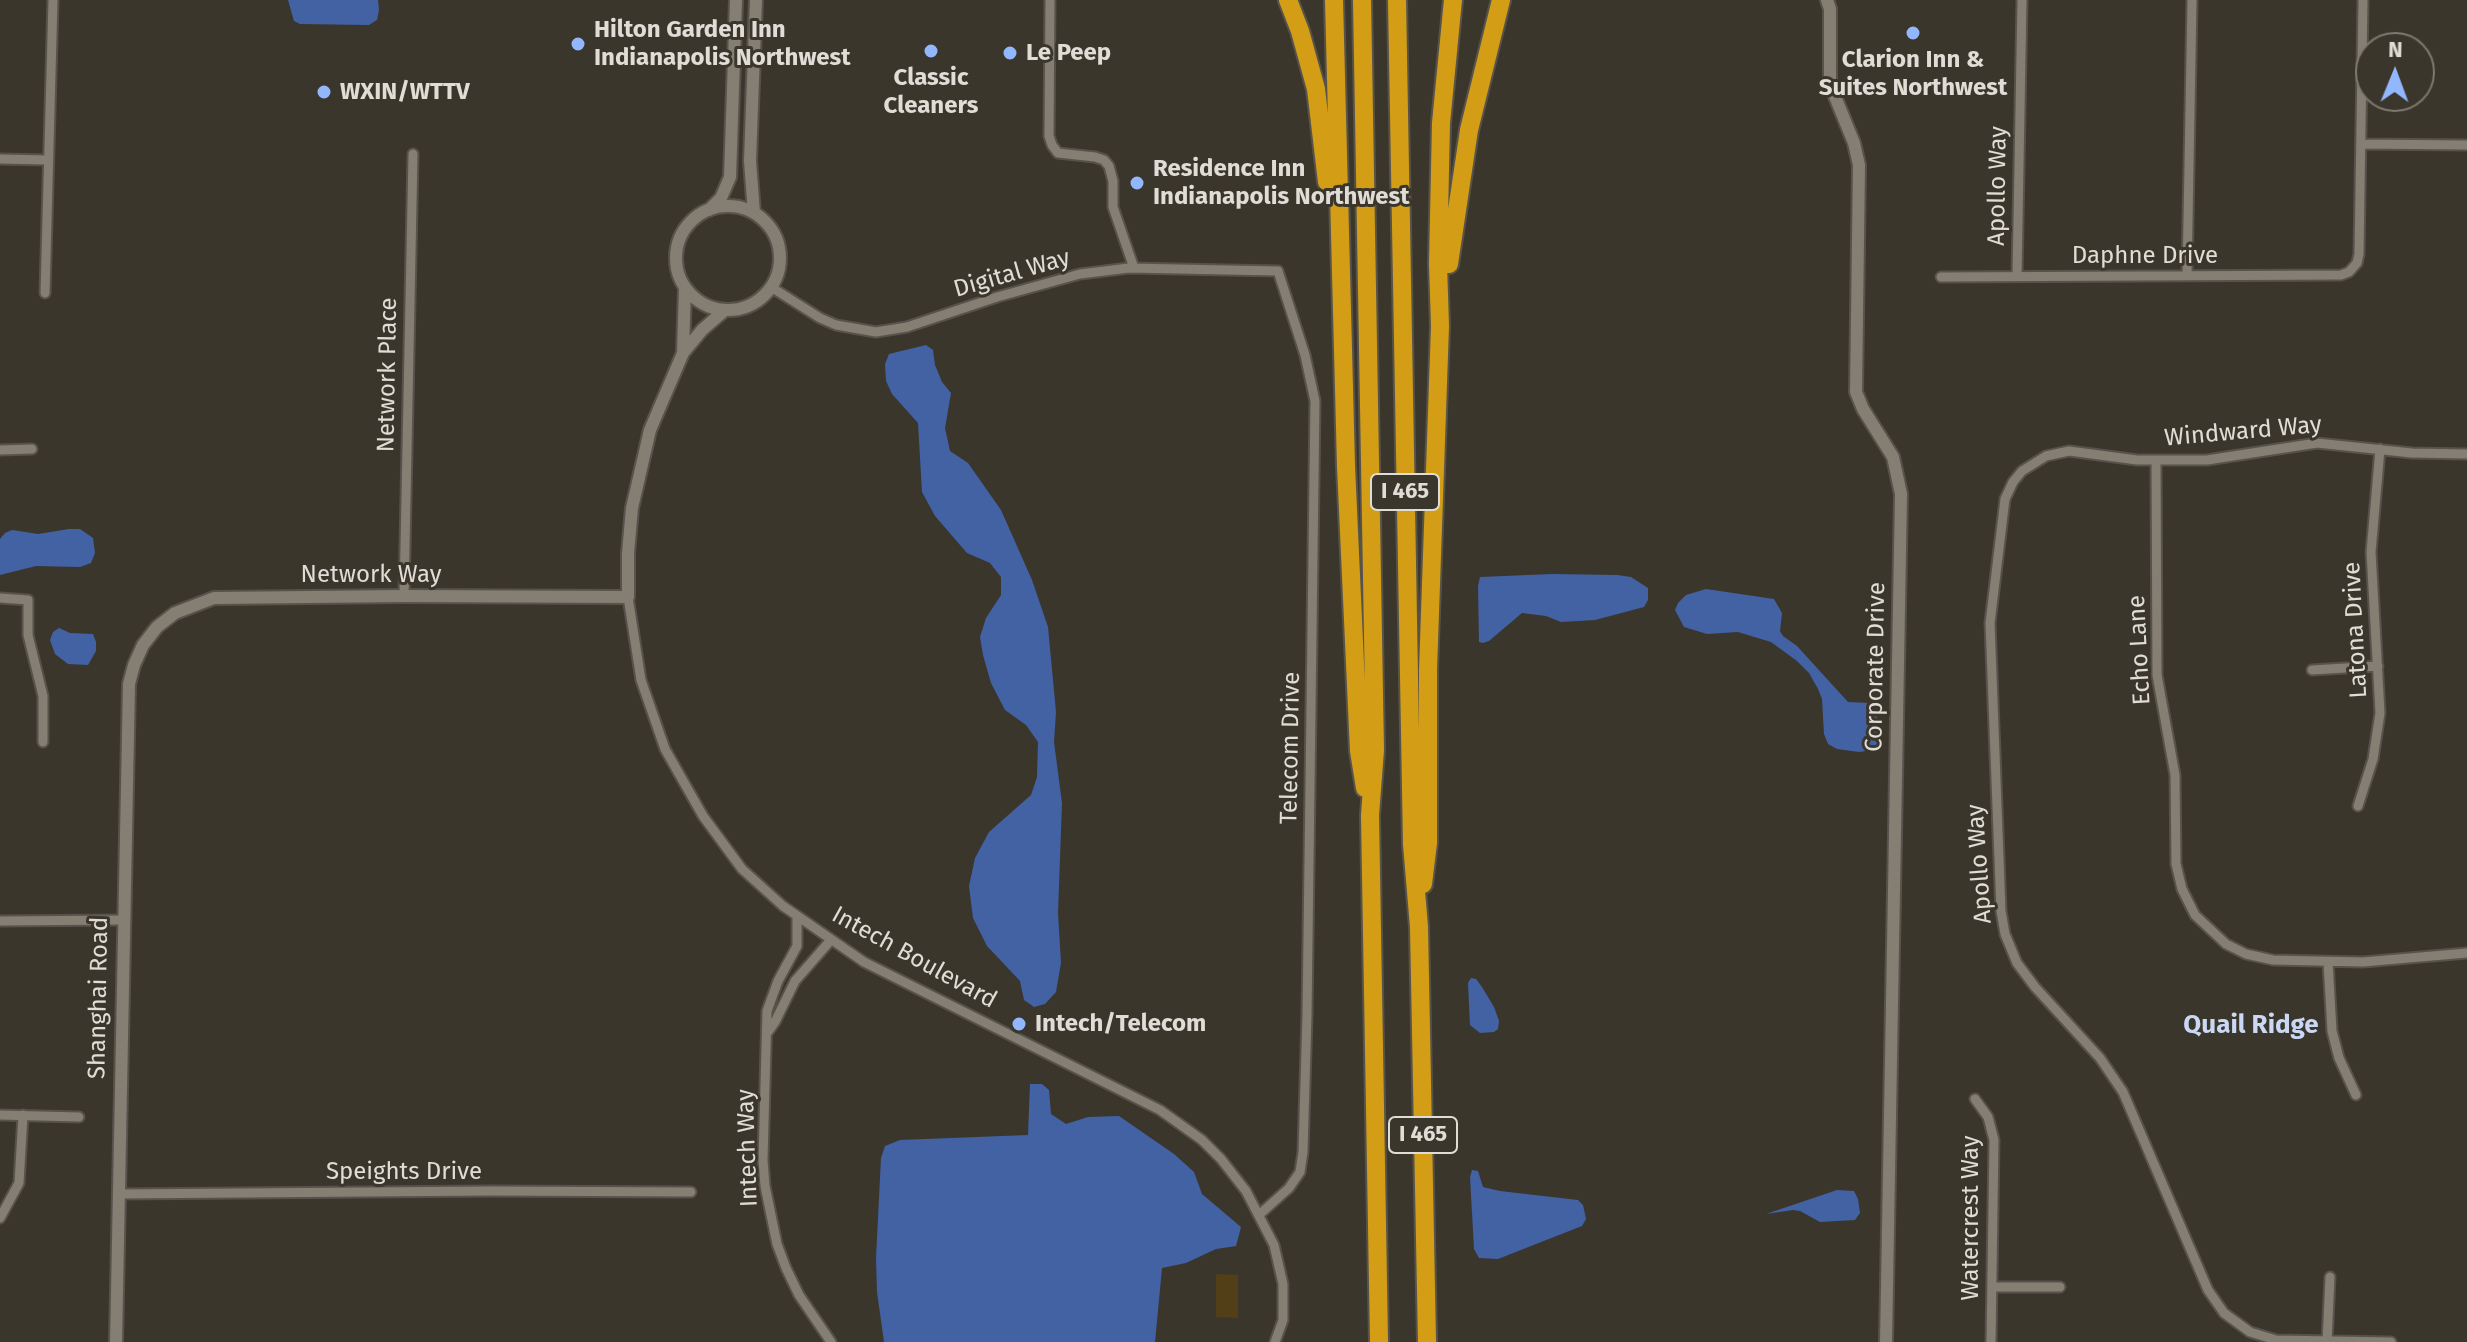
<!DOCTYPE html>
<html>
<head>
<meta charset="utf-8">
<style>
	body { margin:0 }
	#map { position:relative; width:2467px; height:1342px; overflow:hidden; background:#3b362c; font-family:"Fira Sans",sans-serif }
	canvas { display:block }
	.north { position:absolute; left:2355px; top:32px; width:80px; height:80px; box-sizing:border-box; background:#3b362c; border:2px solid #7d7970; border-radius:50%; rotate:1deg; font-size:22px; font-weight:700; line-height:32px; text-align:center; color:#e0ddd7 }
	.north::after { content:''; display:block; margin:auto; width:28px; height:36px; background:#93b7fd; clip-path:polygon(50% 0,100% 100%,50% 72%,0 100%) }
</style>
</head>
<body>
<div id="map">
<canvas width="2467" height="1342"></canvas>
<div class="north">N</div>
</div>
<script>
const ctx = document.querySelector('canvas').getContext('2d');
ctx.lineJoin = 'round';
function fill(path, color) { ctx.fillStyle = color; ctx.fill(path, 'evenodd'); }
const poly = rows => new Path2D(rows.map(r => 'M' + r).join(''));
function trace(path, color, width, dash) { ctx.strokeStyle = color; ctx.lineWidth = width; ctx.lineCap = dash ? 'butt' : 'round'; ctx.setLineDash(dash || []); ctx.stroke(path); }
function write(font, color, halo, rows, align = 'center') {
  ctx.font = font + ' "Fira Sans",sans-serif'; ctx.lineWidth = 6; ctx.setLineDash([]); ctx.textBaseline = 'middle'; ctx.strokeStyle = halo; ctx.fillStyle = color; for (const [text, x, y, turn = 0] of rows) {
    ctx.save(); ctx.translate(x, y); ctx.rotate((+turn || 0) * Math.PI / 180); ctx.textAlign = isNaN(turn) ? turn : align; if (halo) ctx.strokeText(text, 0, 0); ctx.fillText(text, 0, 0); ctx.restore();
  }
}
const green = poly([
	[1216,1274,1238,1275,1238,1318,1216,1317]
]);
const water = poly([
	[288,0,378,0,379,10,377,20,369,25,300,24,294,21],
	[926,345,933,350,935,365,942,382,951,393,945,428,950,451,968,463,1001,510,1032,580,1048,627,1056,712,1054,742,1062,803,1058,913,1061,963,1056,992,1045,1004,1034,1007,1024,1000,1020,981,987,946,973,918,969,886,975,858,989,832,1031,795,1037,777,1038,742,1026,725,1005,710,991,683,983,655,980,637,986,618,1001,595,1001,577,990,563,967,553,935,516,922,492,918,423,892,394,886,381,885,364,889,354],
	[69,529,80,529,93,538,95,553,91,563,80,567,36,566,0,575,0,539,5,533,12,530,38,534],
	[1552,574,1617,575,1631,577,1648,588,1648,600,1644,607,1595,620,1561,622,1546,616,1522,613,1489,641,1483,643,1479,642,1478,586,1480,577],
	[1706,589,1774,599,1782,613,1780,631,1783,636,1797,646,1848,702,1869,703,1874,707,1877,716,1877,746,1873,750,1859,752,1837,749,1828,744,1824,734,1822,699,1818,689,1809,673,1797,661,1771,642,1738,632,1707,634,1684,627,1675,610,1678,603,1686,595],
	[59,628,70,633,93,634,96,642,96,651,88,665,68,664,55,654,50,640,53,632],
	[1471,978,1476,979,1482,987,1494,1007,1499,1021,1498,1029,1494,1032,1480,1033,1470,1025,1468,983],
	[1030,1084,1042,1084,1049,1090,1051,1114,1066,1124,1088,1117,1119,1116,1174,1154,1194,1172,1202,1194,1241,1227,1236,1246,1216,1249,1186,1263,1162,1268,1155,1342,884,1342,877,1292,876,1258,881,1158,885,1146,900,1140,1028,1135],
	[1472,1170,1478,1171,1483,1187,1500,1191,1578,1200,1583,1205,1586,1219,1582,1226,1498,1259,1479,1258,1474,1249,1470,1177],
	[1837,1190,1854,1191,1858,1199,1860,1213,1855,1220,1820,1222,1800,1211,1793,1210,1766,1214]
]);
const minor = poly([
	[1050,0,1049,136,1052,145,1058,153,1095,157,1104,160,1109,166,1113,181,1113,207,1134,268],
	[2361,144,2467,145],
	[0,159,48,160],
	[2017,276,2022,0],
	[2187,276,2192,0],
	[1941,277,2341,275,2349,272,2357,263,2359,254,2363,0],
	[771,287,820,318,836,325,876,332,907,327,997,297,1080,274,1129,268,1278,271,1305,355,1315,401,1307,1015,1303,1152,1300,1172,1289,1188,1260,1214],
	[45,293,53,0],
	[0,450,32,449],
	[2156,460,2157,675,2175,775,2176,864,2182,889,2195,915,2226,944,2246,954,2273,960,2363,962,2467,953],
	[404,596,413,154],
	[628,597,641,680,665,749,703,816,742,869,783,906,864,962,1160,1110,1202,1140,1221,1159,1246,1191,1274,1245,1283,1284,1283,1320,1275,1342],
	[0,598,28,600,28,635,43,696,43,742],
	[2312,670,2378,666],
	[2358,806,2373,759,2380,713,2371,552,2380,449],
	[797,916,797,946,778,981,767,1011,763,1160,765,1186,777,1244,786,1268,799,1295,831,1342],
	[0,921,122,920],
	[2328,962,2332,1031,2339,1058,2356,1095],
	[767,1033,775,1022,795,981,830,941],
	[1975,1099,1988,1117,1994,1140,1991,1342],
	[0,1115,79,1117],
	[118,1194,491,1191,691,1192],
	[0,1218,19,1183,23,1115],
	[1992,1287,2060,1287],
	[2327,1342,2330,1277],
	[2391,1342,2276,1340,2250,1332,2224,1313,2208,1290,2123,1092,2100,1058,2035,987,2017,963,2005,934,2001,911,1990,623,2005,499,2013,482,2022,471,2046,456,2069,451,2137,460,2207,460,2317,443,2412,453,2467,454]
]);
const tertiary = poly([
	[1827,0,1830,9,1830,79,1834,94,1854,143,1859,165,1856,392,1863,409,1893,457,1901,494,1886,1342],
	'676 258a52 52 0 1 1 104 0a52 52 0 1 1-104 0Z',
	[709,210,721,198,730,177,736,0],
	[754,213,750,161,756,0],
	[683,353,685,287],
	[116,1342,129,684,134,665,143,645,157,627,175,613,214,598,404,596,628,597,628,553,632,508,650,430,683,353,702,330,725,310]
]);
const motorway = poly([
	[1288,0,1300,31,1316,89,1327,182],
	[1334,0,1346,466,1359,751,1365,788],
	[1362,0,1375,750,1370,815,1379,1342],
	[1397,0,1412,844,1419,927,1427,1342],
	[1449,264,1469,130,1501,0],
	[1423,884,1428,843,1428,670,1440,326,1438,264,1441,123,1453,0]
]);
const markers = [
	[1913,33,8,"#93b7fd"],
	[578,44,8,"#93b7fd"],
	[931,51,8,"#93b7fd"],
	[1010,53,8,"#93b7fd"],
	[324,92,8,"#93b7fd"],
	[1137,183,8,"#93b7fd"],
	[1019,1024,8,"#93b7fd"]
];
const shields = [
	[1405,492,68],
	[1423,1135,68]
];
const shieldNames = [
	["I 465",1405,492],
	["I 465",1423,1135]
];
const poiNames = [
	["Hilton Garden Inn",594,30],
	["Indianapolis Northwest",594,58],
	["Le Peep",1026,53],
	["Clarion Inn &",1913,60,"center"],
	["Suites Northwest",1913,88,"center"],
	["Classic",931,78,"center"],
	["Cleaners",931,106,"center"],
	["WXIN/WTTV",340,92],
	["Residence Inn",1153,169],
	["Indianapolis Northwest",1153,197],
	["Intech/Telecom",1035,1024]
];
const streetNames = [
	["Apollo Way",1998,186,-89],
	["Daphne Drive",2145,256],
	["Digital Way",1012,274,-16],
	["Network Place",388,375,-89],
	["Windward Way",2243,432,-5],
	["Network Way",371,575],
	["Latona Drive",2356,630,-93],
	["Echo Lane",2140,650,-93],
	["Corporate Drive",1876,667,-89],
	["Telecom Drive",1291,748,-89],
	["Apollo Way",1980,864,-94],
	["Intech Boulevard",914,958,29],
	["Shanghai Road",99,998,-89],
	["Intech Way",748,1148,-92],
	["Speights Drive",404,1172],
	["Watercrest Way",1971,1218,-90]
];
const neighbourhoodNames = [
	["Quail Ridge",2251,1026]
];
fill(green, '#523f17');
fill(water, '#4262a4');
trace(minor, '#57534b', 13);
trace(tertiary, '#57534b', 16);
trace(motorway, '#57534b', 22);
trace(minor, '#847e73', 9);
trace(tertiary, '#847e73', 12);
trace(motorway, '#d39e16', 18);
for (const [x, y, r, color] of markers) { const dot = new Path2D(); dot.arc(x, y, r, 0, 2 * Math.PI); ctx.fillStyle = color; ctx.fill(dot); trace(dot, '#3b362c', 3); }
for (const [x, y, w] of shields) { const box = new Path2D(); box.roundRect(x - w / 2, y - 18, w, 36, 6); ctx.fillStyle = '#3b362c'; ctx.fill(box); trace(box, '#e0ddd7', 2); }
write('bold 22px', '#e0ddd7', null, shieldNames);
write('bold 24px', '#e0ddd7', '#3b362c', poiNames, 'left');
write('24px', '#e0ddd7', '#3b362c', streetNames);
write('bold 26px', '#cad8f3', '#3b362c', neighbourhoodNames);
</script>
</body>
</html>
